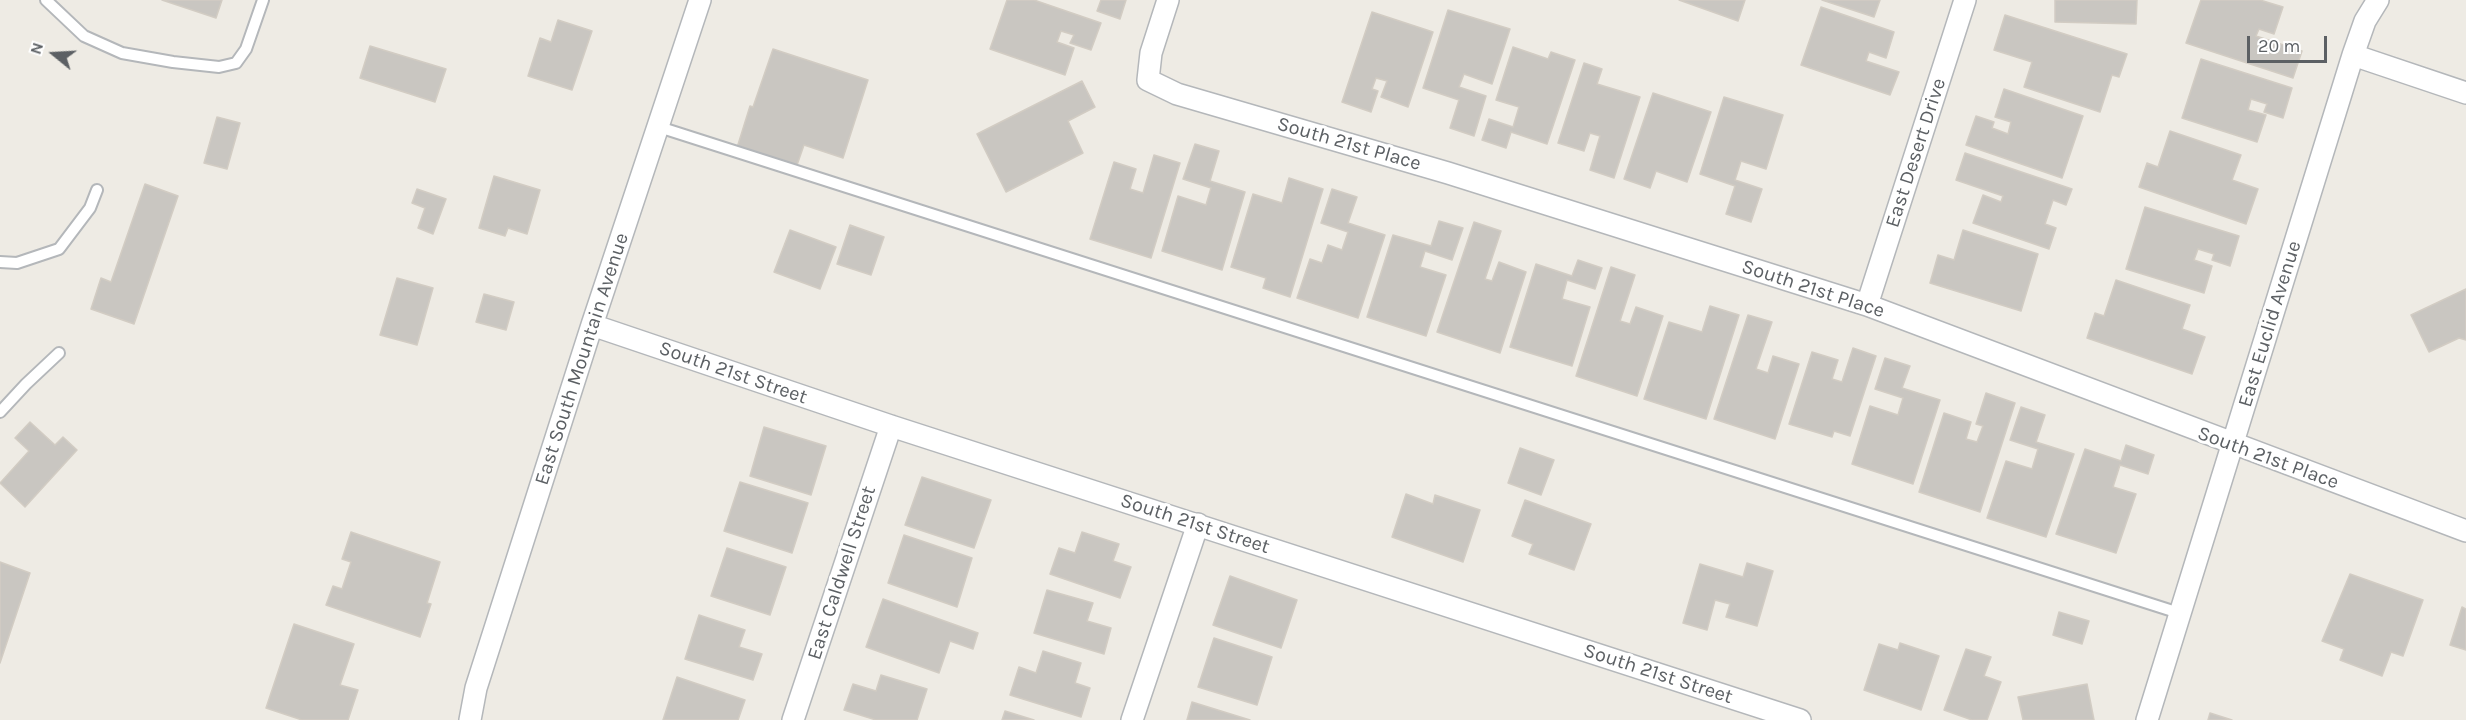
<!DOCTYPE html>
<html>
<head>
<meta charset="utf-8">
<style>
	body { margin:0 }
	#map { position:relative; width:2466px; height:720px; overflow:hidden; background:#eeebe4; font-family:Karla,sans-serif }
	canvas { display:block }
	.north { position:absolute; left:24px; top:24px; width:60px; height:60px; -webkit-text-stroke:4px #fff; paint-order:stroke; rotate:288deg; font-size:16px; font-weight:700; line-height:24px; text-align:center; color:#5c6064 }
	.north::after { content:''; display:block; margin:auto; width:21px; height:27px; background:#5c6064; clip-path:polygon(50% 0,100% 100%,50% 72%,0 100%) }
	.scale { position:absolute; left:2247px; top:36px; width:80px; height:27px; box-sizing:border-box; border:3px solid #5c6064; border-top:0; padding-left:8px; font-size:18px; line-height:21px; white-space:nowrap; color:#5c6064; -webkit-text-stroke:4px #fff; paint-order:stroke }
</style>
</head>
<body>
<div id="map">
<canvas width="2466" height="720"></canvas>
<div class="north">N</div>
<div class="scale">20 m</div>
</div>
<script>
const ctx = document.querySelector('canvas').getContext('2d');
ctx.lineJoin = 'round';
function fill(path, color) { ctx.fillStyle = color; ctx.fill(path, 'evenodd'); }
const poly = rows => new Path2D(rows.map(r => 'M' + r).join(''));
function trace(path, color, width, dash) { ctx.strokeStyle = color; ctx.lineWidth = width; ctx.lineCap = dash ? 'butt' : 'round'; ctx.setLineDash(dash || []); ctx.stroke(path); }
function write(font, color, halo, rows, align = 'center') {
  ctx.font = font + ' Karla,sans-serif'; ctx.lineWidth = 6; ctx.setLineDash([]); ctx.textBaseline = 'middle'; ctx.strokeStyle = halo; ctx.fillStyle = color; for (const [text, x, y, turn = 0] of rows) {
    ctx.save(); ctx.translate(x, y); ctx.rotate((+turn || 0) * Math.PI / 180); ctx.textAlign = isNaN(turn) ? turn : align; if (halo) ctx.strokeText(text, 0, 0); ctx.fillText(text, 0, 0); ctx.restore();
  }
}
const building = poly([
	[162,0,222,0,216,18,162,0],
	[1007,0,1034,0,1101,23,1091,50,1070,43,1074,35,1061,31,1057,42,1074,48,1065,75,990,49,1007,0],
	[1101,0,1126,0,1120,19,1097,11,1101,0],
	[1679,0,1745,0,1738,21,1679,0],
	[1822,0,1880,0,1874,17,1822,0],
	[2055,0,2137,0,2136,24,2055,22,2055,0],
	[2201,0,2260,0,2283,7,2274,34,2259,29,2256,36,2302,51,2293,78,2186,43,2201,0],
	[1821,7,1894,32,1886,58,1869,52,1866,61,1899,72,1890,95,1801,65,1821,7],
	[1448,10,1510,29,1492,84,1464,74,1459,87,1486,96,1474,136,1450,128,1459,100,1423,88,1448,10],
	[1372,12,1433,32,1408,107,1381,97,1387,81,1376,78,1372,89,1378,91,1371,112,1342,102,1372,12],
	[2005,15,2127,54,2119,77,2112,75,2100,112,2024,87,2032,62,1994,50,2005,15],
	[558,20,592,31,572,90,528,76,540,38,551,42,558,20],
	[370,46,446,69,435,102,360,78,370,46],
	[1513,47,1548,59,1551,52,1575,60,1547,144,1511,132,1506,148,1482,140,1489,119,1513,127,1519,107,1496,100,1513,47],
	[773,49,868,80,843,158,804,145,796,168,736,151,750,106,753,107,773,49],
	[2201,59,2292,88,2283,118,2264,112,2267,104,2251,99,2248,110,2266,115,2257,142,2182,118,2201,59],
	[1584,63,1602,69,1597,84,1640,97,1614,178,1590,170,1600,136,1590,133,1584,151,1558,143,1584,63],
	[1082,81,1095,107,1068,121,1083,153,1006,192,977,134,1082,81],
	[2004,89,2083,116,2062,178,1966,145,1976,116,1994,122,1992,128,2008,134,2011,122,1995,117,2004,89],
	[1653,93,1711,112,1687,182,1656,171,1650,188,1624,179,1653,93],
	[1724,97,1783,115,1766,169,1741,161,1735,180,1762,189,1751,222,1726,214,1735,186,1700,174,1724,97],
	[217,117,240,123,227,169,204,163,217,117],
	[2170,131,2241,155,2232,180,2258,189,2246,224,2139,187,2147,163,2158,167,2170,131],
	[1195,144,1219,151,1210,181,1245,192,1222,270,1162,251,1178,196,1206,205,1211,188,1183,179,1195,144],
	[1965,153,2072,189,2066,205,2053,200,2045,224,2056,228,2049,249,1973,223,1983,195,2001,202,2003,196,1956,180,1965,153],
	[1154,155,1180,163,1151,258,1090,239,1114,162,1136,169,1130,189,1143,193,1154,155],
	[494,176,540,190,527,234,508,228,505,236,479,228,494,176],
	[1289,178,1323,189,1290,297,1263,288,1266,278,1231,267,1253,194,1282,203,1289,178],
	[145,184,178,196,134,324,91,309,101,278,111,282,145,184],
	[417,189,446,199,433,234,418,228,425,208,412,203,417,189],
	[1332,189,1357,197,1348,223,1385,235,1358,318,1297,298,1310,259,1322,263,1328,245,1342,250,1348,232,1321,223,1332,189],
	[2145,207,2239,236,2230,266,2212,260,2214,254,2198,249,2194,260,2212,266,2204,293,2126,269,2145,207],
	[1439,221,1463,228,1452,260,1425,251,1420,267,1446,275,1426,336,1367,317,1393,235,1431,246,1439,221],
	[1474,222,1501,231,1485,279,1492,281,1499,262,1526,272,1500,353,1437,332,1474,222],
	[850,225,884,237,871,275,837,264,850,225],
	[790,230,836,247,820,289,774,272,790,230],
	[1963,230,2038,254,2021,311,1930,283,1938,255,1954,260,1963,230],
	[1578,260,1602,268,1595,289,1567,280,1562,299,1590,307,1572,366,1510,347,1536,264,1572,276,1578,260],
	[1611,267,1635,275,1620,321,1630,324,1636,307,1663,316,1637,396,1576,376,1611,267],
	[397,278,433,288,417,345,380,335,397,278],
	[2116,280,2190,305,2182,329,2205,337,2192,374,2087,338,2095,313,2104,316,2116,280],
	[2466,289,2466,340,2459,338,2429,352,2411,315,2466,289],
	[484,294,514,302,506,330,476,322,484,294],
	[1710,306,1739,315,1706,419,1644,399,1669,322,1702,332,1710,306],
	[1748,315,1772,322,1756,369,1768,373,1773,356,1799,364,1775,439,1714,419,1748,315],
	[1853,348,1876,356,1850,436,1834,431,1832,437,1789,424,1812,352,1838,360,1832,379,1842,382,1853,348],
	[1885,358,1910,366,1902,388,1940,400,1913,484,1852,464,1870,406,1898,415,1903,398,1875,389,1885,358],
	[1986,393,2015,403,1980,512,1919,492,1944,413,1971,422,1966,439,1977,442,1983,426,1976,424,1986,393],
	[2021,407,2045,415,2036,442,2074,454,2046,537,1987,518,2006,461,2032,469,2038,449,2010,440,2021,407],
	[30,422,55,445,63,437,77,450,25,507,0,483,29,451,15,438,30,422],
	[764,427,826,446,811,495,750,476,764,427],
	[2126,445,2154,455,2148,474,2120,465,2113,487,2136,494,2116,553,2056,534,2085,449,2121,461,2126,445],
	[1520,448,1554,460,1541,495,1508,483,1520,448],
	[922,477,991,500,974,548,905,525,922,477],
	[740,482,808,503,792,553,724,531,740,482],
	[1406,494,1433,504,1435,495,1480,510,1463,562,1392,537,1406,494],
	[1525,500,1591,524,1574,570,1529,554,1533,544,1512,536,1525,500],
	[351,532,440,562,427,603,431,604,420,637,326,605,333,586,342,589,351,562,342,559,351,532],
	[1082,532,1119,544,1113,561,1131,567,1120,598,1050,574,1059,548,1075,553,1082,532],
	[904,535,972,558,957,607,888,583,904,535],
	[727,548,786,567,770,615,711,596,727,548],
	[0,562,30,573,0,663,0,562],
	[1747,563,1773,571,1757,626,1726,617,1730,604,1715,600,1707,630,1683,623,1700,564,1743,577,1747,563],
	[2350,574,2423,600,2403,656,2391,652,2382,676,2340,660,2344,649,2322,641,2350,574],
	[1230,576,1297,600,1281,648,1213,625,1230,576],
	[1047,590,1093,603,1087,621,1111,628,1104,654,1034,633,1047,590],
	[883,599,978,633,973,649,950,641,939,673,866,647,883,599],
	[2462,607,2466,609,2466,650,2450,645,2462,607],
	[2059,612,2089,621,2082,644,2053,635,2059,612],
	[699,615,745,630,739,647,762,654,753,680,685,659,699,615],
	[294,624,354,644,340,685,358,690,348,720,302,720,266,708,294,624],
	[1214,638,1272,657,1257,705,1198,687,1214,638],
	[1900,643,1939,656,1921,710,1864,690,1879,644,1898,650,1900,643],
	[1966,649,1991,657,1984,676,2001,682,1987,720,1972,720,1944,710,1966,649],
	[1043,651,1081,663,1075,683,1090,688,1081,717,1010,695,1019,667,1036,673,1043,651],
	[881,675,927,689,917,720,876,720,844,710,853,684,876,691,881,675],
	[677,677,745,700,738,720,663,720,677,677],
	[2087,684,2094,720,2023,720,2018,697,2087,684],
	[1192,702,1250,720,1187,720,1192,702],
	[1005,711,1034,720,1002,720,1005,711],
	[2210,713,2232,720,2208,720,2210,713]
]);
const lane = poly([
	[46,0,84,36,122,53,173,62,219,67,236,63,246,49,263,0],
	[659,127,2179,613],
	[0,262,17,263,59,249,90,208,97,190],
	[0,412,26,384,59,353]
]);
const street = poly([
	[1168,0,1151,53,1148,80,1177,94,1448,173,1867,305,2466,531],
	[2353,55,2466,93],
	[1867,305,1965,0],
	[592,325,891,426,1800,720],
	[470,720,476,688,592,325,700,0],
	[793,720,891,426],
	[1132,720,1198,524],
	[2147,720,2353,55,2365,21,2378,0]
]);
const streetNames = [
	["South 21st Place",1349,144,16],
	["East Desert Drive",1916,153,-72],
	["South 21st Place",1813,289,18],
	["East Euclid Avenue",2270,324,-73],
	["East South Mountain Avenue",582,359,-72],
	["South 21st Street",733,373,19],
	["South 21st Place",2268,458,20],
	["South 21st Street",1195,524,18],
	["East Caldwell Street",842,573,-72],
	["South 21st Street",1658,674,18]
];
fill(building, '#c9c6c1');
trace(building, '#d2ccc3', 1.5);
trace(lane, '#b4b7ba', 14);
trace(street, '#b4b7ba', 24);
trace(lane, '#fff', 10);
trace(street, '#fff', 21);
write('20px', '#5c6064', '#fff', streetNames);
</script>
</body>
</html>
